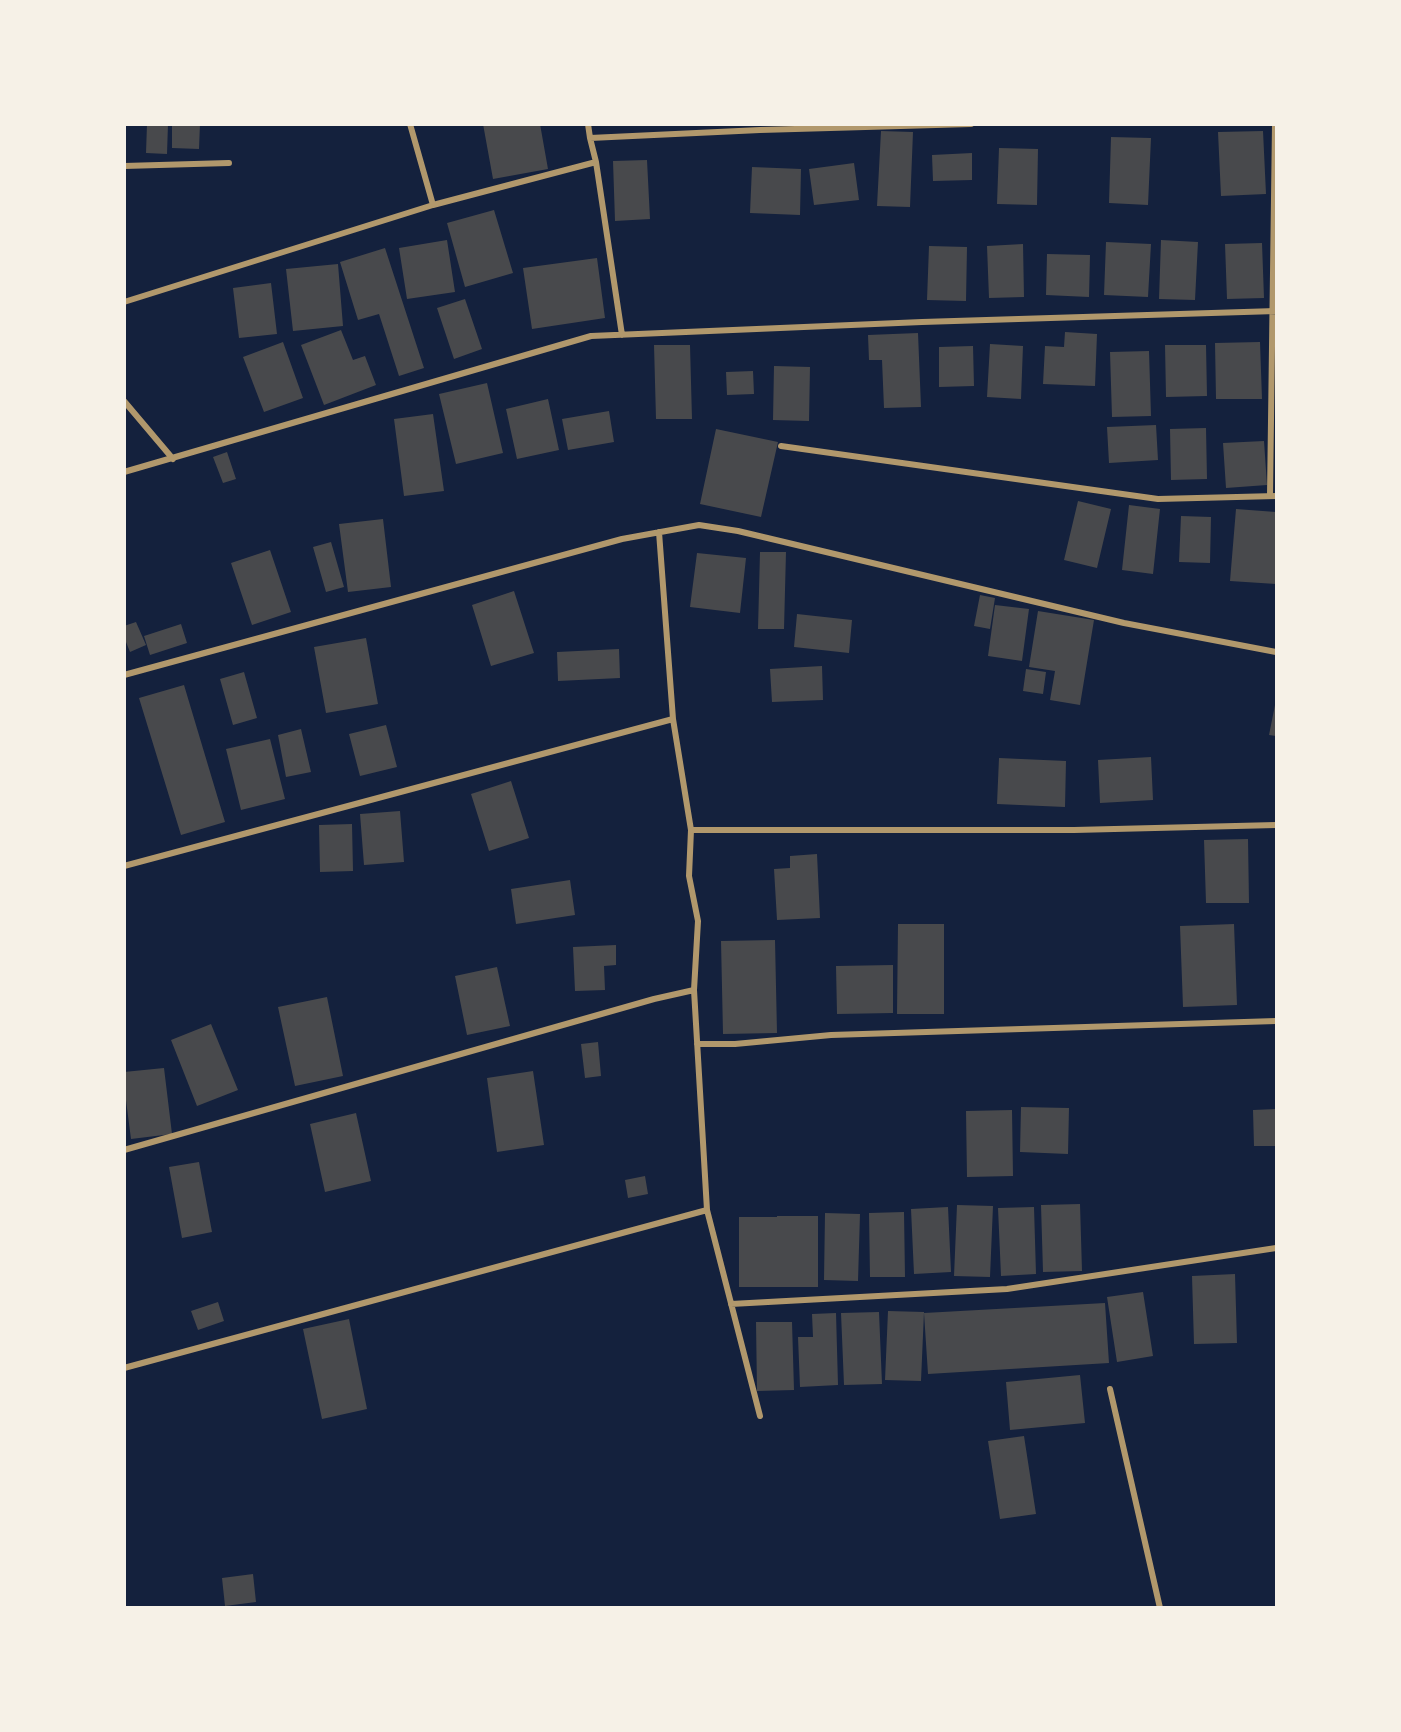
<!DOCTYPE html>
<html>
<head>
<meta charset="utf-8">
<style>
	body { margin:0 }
	#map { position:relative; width:1401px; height:1732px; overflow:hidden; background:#14213d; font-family:Quicksand,sans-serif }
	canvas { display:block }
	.frame { position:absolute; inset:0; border:126px solid #f6f1e7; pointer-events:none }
</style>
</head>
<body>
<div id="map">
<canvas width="1401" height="1732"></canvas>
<div class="frame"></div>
</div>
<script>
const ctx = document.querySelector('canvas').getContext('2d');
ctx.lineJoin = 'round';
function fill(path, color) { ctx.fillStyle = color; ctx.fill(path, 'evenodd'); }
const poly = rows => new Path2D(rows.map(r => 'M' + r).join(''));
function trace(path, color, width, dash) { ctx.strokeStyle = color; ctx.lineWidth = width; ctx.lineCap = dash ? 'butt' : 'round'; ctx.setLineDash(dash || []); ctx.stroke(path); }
const building = poly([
	[147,124,168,124,167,154,146,153],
	[172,124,200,124,199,149,172,148],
	[483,124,540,124,548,169,493,179],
	[881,131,913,132,910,207,877,206],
	[1263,131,1266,194,1221,196,1218,132],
	[1111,137,1151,138,1148,205,1109,203],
	[999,148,1038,149,1037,205,997,204],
	[972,153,972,180,933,181,932,155],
	[647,160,650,219,615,221,613,161],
	[854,163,859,200,814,205,809,169],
	[752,167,801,169,800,215,750,213],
	[494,210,513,273,465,287,447,223],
	[447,240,455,292,407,299,399,248],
	[1161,240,1198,242,1195,300,1159,299],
	[1106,242,1151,244,1148,297,1104,295],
	[1262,243,1264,298,1227,299,1225,244],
	[1023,244,1024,297,989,298,987,246],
	[929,246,967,247,966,301,927,300],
	[385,248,424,368,399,376,379,314,358,320,340,262],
	[1047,254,1090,255,1089,297,1046,295],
	[597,258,605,318,532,329,523,268],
	[338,264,343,326,293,331,286,269],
	[271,283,277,334,239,338,233,288],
	[465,299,482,349,454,359,437,308],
	[341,330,353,360,365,356,376,385,324,405,301,345],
	[1065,332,1097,334,1095,386,1043,384,1045,346,1064,347],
	[918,333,921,407,884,408,882,360,869,360,868,335],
	[283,342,303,398,264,412,243,357],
	[1260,342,1262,399,1216,399,1215,343],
	[990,344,1023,346,1021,399,987,397],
	[654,345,690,345,692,419,656,419],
	[1165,345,1206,345,1207,396,1166,397],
	[973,346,974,386,939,387,939,347],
	[1149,351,1151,416,1112,417,1110,352],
	[774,366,810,367,809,421,773,420],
	[753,371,754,394,727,395,726,372],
	[487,383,503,453,456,464,439,394],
	[548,399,559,450,517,459,506,409],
	[609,411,614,442,568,450,562,419],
	[433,414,444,491,404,496,394,419],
	[1156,425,1158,460,1109,463,1107,427],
	[1206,428,1207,479,1171,480,1170,429],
	[716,429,778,442,761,517,700,504],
	[1264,441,1267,485,1226,488,1223,443],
	[227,452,236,479,223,483,213,457],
	[1078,501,1111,509,1097,568,1064,560],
	[1129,505,1160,509,1153,574,1122,570],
	[1236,509,1276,512,1276,584,1230,581],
	[1181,516,1211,517,1210,563,1179,562],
	[383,519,391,587,348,592,339,524],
	[331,542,344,587,326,592,313,547],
	[270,550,291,612,252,625,231,563],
	[760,552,786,552,784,629,758,629],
	[697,553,746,558,740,613,690,607],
	[514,591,534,653,491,666,472,605],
	[980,595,995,598,990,629,974,626],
	[995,605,1029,609,1022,661,988,656],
	[1038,611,1094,620,1080,705,1050,700,1055,671,1029,667],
	[797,614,852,620,849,653,794,647],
	[136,622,146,645,130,652,124,637,124,626],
	[181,624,187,643,150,655,144,636],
	[366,638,378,704,326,713,314,647],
	[619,649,620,678,558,681,557,652],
	[822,666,823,700,772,702,770,669],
	[1026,669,1046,672,1043,694,1023,691],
	[244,672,257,718,233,725,220,679],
	[184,685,225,822,181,835,139,698],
	[1275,705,1276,705,1276,736,1269,735],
	[386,725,397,767,360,776,349,734],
	[301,729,311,772,286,777,278,735],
	[270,739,285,799,241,810,226,749],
	[1151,757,1153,800,1100,803,1098,760],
	[999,758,1066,761,1065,807,997,804],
	[511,781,529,838,489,851,471,794],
	[400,811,404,862,364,865,360,814],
	[352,824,353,871,320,872,319,825],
	[1248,839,1249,903,1206,903,1204,840],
	[817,854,820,918,777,920,774,869,790,868,790,856],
	[570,880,575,915,516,924,511,889],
	[898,924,944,924,944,1014,897,1014],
	[1234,924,1237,1005,1183,1007,1180,926],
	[775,940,777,1033,723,1034,721,941],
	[616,945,616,965,604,966,605,990,575,991,573,947],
	[893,965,893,1013,837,1014,836,966],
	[497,967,510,1026,467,1035,455,976],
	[327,997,343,1076,295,1086,278,1007],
	[211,1024,238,1090,197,1106,171,1040],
	[598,1042,601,1076,585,1078,581,1044],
	[164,1068,172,1134,131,1139,124,1085,124,1072],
	[533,1071,544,1145,497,1152,487,1078],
	[1021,1107,1069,1108,1068,1154,1020,1152],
	[1276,1109,1276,1146,1254,1146,1253,1110],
	[1012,1110,1013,1176,967,1177,966,1111],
	[356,1113,371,1181,325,1192,310,1124],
	[199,1162,212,1232,182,1238,169,1167],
	[645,1176,648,1194,628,1198,625,1180],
	[1080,1204,1082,1271,1043,1272,1041,1205],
	[957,1205,993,1206,990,1277,954,1276],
	[948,1207,951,1272,914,1274,911,1209],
	[1034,1207,1036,1274,1001,1276,998,1208],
	[904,1212,905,1277,870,1277,869,1213],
	[825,1213,860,1214,858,1281,824,1280],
	[777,1216,818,1216,818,1287,739,1287,739,1217,777,1217],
	[1235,1274,1237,1343,1194,1344,1192,1276],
	[1143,1292,1153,1356,1117,1362,1107,1297],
	[218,1302,224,1321,198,1330,191,1311],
	[1105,1303,1109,1363,928,1374,924,1313],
	[888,1311,924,1312,921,1381,885,1380],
	[879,1312,882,1384,844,1385,841,1313],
	[836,1313,838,1385,800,1387,798,1337,813,1337,812,1314],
	[349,1319,367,1409,322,1419,303,1329],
	[756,1322,792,1322,794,1390,757,1391],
	[1080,1375,1085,1423,1010,1430,1006,1382],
	[1024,1436,1036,1514,1000,1519,988,1441],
	[253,1574,256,1602,225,1606,222,1578]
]);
const minor = poly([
	[410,124,433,205],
	[588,124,590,138],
	[596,162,622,335],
	[124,166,229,163],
	[124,302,433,205,596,162,590,138,760,130,971,124],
	[124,401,173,459],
	[781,446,1158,499,1276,496],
	[124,472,591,336,922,322,1276,311],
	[1270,495,1275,124],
	[659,532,673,719,691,830,689,876,698,921,694,990,707,1210,760,1416],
	[124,675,622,539,699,525,738,531,1124,623,1276,652],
	[691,830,1074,830,1276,825],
	[124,866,673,719],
	[697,1044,735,1044,831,1035,1276,1021],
	[124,1150,654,999,694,990],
	[731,1304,1007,1289,1276,1248],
	[124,1368,707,1210],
	[1110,1389,1160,1608]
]);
fill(building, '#48494c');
trace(minor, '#b1986c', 6);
</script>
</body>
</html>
